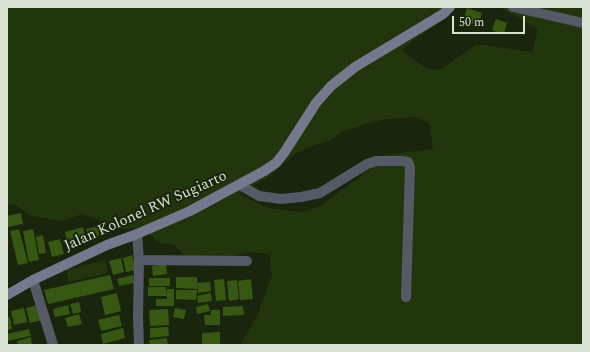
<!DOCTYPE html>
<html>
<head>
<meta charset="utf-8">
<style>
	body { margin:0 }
	#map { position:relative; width:590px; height:352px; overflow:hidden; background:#19250d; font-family:Spectral,serif }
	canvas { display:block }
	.frame { position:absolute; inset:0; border:8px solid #d8e1d2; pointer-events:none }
	.scale { position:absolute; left:452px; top:16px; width:73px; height:18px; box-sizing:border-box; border:2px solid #d8e1d2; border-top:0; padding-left:5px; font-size:12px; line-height:14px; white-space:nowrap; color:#d8e1d2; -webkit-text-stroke:3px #19250d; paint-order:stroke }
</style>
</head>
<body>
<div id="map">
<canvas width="590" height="352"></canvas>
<div class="frame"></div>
<div class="scale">50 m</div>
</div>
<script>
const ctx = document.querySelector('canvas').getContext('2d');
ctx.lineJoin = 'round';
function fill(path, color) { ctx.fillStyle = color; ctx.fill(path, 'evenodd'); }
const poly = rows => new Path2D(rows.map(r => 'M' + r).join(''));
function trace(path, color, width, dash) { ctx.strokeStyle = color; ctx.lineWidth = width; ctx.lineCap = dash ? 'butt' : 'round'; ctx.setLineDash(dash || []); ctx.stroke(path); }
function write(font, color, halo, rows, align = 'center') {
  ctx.font = font + ' Spectral,serif'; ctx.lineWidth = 4; ctx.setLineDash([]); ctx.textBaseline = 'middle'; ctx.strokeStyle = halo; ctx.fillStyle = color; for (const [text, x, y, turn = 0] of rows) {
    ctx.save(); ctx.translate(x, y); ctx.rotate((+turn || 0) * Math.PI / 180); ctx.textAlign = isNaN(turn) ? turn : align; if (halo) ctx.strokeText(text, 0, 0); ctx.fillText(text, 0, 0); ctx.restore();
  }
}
const green = poly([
	[7,7,440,7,445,18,401,50,425,68,435,70,441,69,477,44,532,52,538,29,501,8,501,7,583,7,583,345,240,345,258,314,272,275,269,254,249,252,197,265,184,255,174,245,157,242,154,238,140,228,118,229,105,222,82,214,63,221,31,216,14,204,7,206],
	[416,117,430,124,433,149,384,155,361,176,320,206,302,212,268,208,239,194,267,178,295,154,312,146,329,141,342,132,362,125,386,119],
	[105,260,108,273,69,282,66,270]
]);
const building = poly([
	[467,8,482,13,478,25,463,21],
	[496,19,507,23,504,34,492,30],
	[21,213,23,224,8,227,7,216],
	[98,226,100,236,88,238,86,229],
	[83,227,86,240,68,245,65,232],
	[19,229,28,263,18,265,10,231],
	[33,229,39,260,29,262,23,231],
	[43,235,46,253,39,254,36,237],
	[60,239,64,254,52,257,48,242],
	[132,255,136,270,126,272,123,258],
	[121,258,124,272,113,275,109,261],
	[166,264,167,274,153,276,152,266],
	[110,275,114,289,48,304,44,290],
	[133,275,134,283,119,286,117,279],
	[176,277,197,277,197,289,176,288],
	[149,278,170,278,170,286,149,286],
	[224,279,226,300,216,301,214,280],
	[251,279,253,299,240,300,238,281],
	[237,280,239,299,229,301,227,281],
	[210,282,211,291,198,293,197,283],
	[148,287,166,287,167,296,148,296],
	[167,289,174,289,174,306,156,306,156,299,167,299],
	[176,290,197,290,196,300,176,299],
	[117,293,121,311,105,315,101,297],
	[211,293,212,301,198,303,197,296],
	[79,302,81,312,73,314,70,304],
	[208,304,210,311,197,314,196,307],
	[38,305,42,320,30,323,26,308],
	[68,305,70,314,55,317,53,309],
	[243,306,244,315,223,316,223,307],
	[24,308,27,322,14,325,11,311],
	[175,308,186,310,184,319,173,317],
	[168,309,169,325,150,326,149,310],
	[211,310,220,310,220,325,205,325,204,315,211,315],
	[79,314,82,324,68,327,65,318],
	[119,315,122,326,101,331,98,320],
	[10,317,12,329,7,330,7,318],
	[168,327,169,336,150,338,150,328],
	[123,328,125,338,103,344,101,334],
	[29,329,31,336,7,341,7,334],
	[220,332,220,345,202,345,202,333],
	[31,337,32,345,18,345,17,341],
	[167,338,168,345,150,345,149,340]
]);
const street = poly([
	[513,7,583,23],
	[240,185,259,196,281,199,301,197,320,193,367,164,376,161,402,161,408,162,410,167,406,297],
	[137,234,139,260,138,317,139,345],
	[139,260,247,261],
	[33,280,53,345]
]);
const secondary = poly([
	[7,295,33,280,107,245,137,234,190,211,264,171,276,163,284,153,316,103,331,86,355,67,443,14,450,7]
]);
const streetNames = [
	["Jalan Kolonel RW Sugiarto",146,212,-24]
];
fill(green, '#22360e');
fill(building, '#375813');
trace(street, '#565966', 10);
trace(secondary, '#74798d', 10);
write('15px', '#d8e1d2', '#19250d', streetNames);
</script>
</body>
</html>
